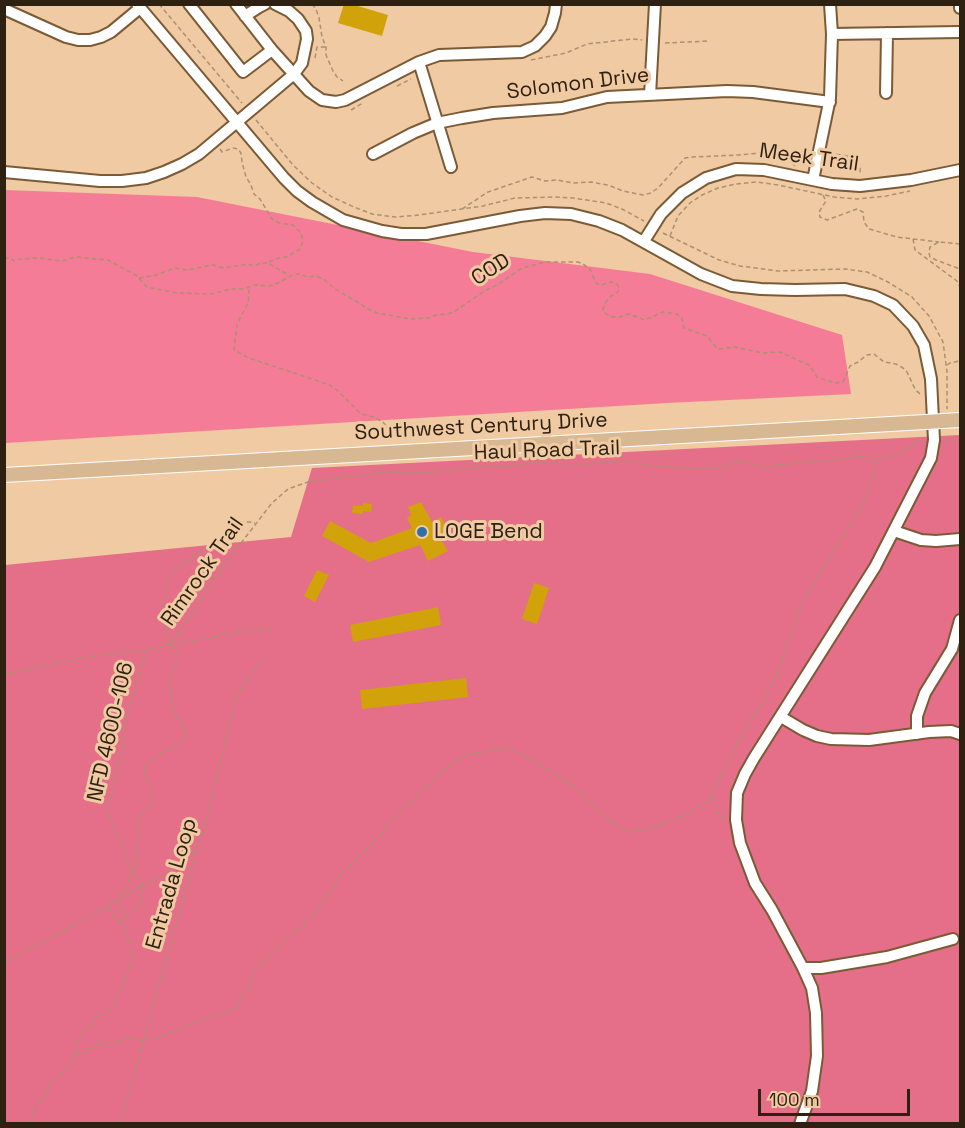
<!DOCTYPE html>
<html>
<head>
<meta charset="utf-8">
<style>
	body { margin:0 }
	#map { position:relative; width:965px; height:1128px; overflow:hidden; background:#efcaa2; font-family:"Space Grotesk",sans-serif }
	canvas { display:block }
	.frame { position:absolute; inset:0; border:6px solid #2f2112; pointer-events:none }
	.scale { position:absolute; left:758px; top:1089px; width:152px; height:27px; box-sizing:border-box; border:3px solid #2f2112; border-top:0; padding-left:8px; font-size:18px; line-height:21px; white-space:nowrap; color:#2f2112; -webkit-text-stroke:4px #efcaa2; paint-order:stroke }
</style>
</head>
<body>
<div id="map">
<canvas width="965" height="1128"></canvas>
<div class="frame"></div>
<div class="scale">100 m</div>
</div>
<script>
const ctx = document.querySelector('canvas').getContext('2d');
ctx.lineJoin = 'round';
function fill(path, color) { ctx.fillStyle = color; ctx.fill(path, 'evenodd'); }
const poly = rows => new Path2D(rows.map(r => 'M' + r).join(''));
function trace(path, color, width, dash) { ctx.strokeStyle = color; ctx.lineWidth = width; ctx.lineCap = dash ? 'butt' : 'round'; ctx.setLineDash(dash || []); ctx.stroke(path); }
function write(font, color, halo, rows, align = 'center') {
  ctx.font = font + ' "Space Grotesk",sans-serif'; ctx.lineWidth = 6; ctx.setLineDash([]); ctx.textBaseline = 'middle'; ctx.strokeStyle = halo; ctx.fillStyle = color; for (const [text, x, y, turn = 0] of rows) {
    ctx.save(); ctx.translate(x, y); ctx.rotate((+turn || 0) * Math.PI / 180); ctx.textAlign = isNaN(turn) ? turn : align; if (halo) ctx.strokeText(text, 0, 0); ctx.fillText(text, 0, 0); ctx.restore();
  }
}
const green = poly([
	[5,190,197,197,473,252,650,274,842,335,851,394,667,403,5,443]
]);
const forest = poly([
	[960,435,960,1123,5,1124,5,565,291,537,312,468]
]);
const building = poly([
	[344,4,351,4,388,15,382,36,338,23],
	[421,502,432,522,441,517,448,530,438,535,448,551,428,561,420,545,369,562,322,536,330,521,371,543,412,528,407,518,411,515,408,507],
	[363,503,372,504,371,512,363,511,363,514,352,513,353,506,363,506],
	[317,570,329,575,315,602,304,596],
	[534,583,549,588,537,624,522,619],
	[438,607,441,625,353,642,350,625],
	[466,678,468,697,362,709,360,690]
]);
const path = poly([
	[159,4,242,103],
	[312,4,316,9,319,18,322,37,326,47,326,55,333,71,337,77,343,81],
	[665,43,709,41],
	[315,58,317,47,326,47],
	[531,60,566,53,587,44,632,39,642,40],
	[397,86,411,79],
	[351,110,363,103],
	[256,120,293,165,312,183,332,197,354,207,372,214,395,217,419,215,483,206,515,198,556,197,573,198,606,203,622,209,644,221],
	[220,149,222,152,233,148,238,149,241,153,242,162,246,177,251,185,254,194,260,199,272,219,279,223,293,225,301,233,303,241,300,249,286,257,274,259,268,263,285,273,288,277],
	[829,153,852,157,860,165,860,174],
	[823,195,826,201,819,212,820,217,827,220,857,209,863,212,864,222,869,229,897,237,939,242],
	[462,209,488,192,532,177,545,181,557,180,573,183,591,182,608,185,623,191,643,195,651,193,659,187,685,158,693,157,739,155,771,152,783,153,795,166],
	[663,233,719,260,740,266,778,271,845,269,867,272,888,282,912,297,929,316,943,342,947,372,947,409],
	[670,236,678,216,690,203,702,195,718,188,736,184,757,182,778,185,834,197,857,199,886,196,910,191],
	[913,239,915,250,957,281,960,287],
	[960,244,939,242,930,247,929,253,930,257,936,260,960,269],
	[4,258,10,258,14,261,21,259,38,258,62,261,76,257,108,260,137,276,147,287,177,293,211,294,231,289,244,289,254,285,270,286,280,282,294,274,301,274,307,277,316,276,325,280,335,289,359,303,368,309,377,313,410,319,428,318,436,315,447,314,454,312,486,290,497,285,522,268,546,262,578,262,583,264,590,269,596,283,598,284,602,285,611,282,616,283,619,287,618,292,611,296,605,303,603,310,606,314,613,317,620,317,629,314,645,320,663,312,677,314,682,319,684,328,707,336,716,347,719,349,734,347,763,353,780,352,809,365,817,377,835,383,843,382,850,366,858,362,867,355,874,354,884,362,896,364,903,368,907,372,915,389,921,395],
	[139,278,156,275,175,268,187,270,213,265,224,268,248,264,254,266,261,263,268,263],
	[249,289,248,303,237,324,234,350,249,358,330,385,338,391,361,414,374,417,383,422,389,430,389,440],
	[947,365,950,363,960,361],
	[943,440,960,440],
	[170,644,181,643,240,632,271,629],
	[4,675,48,664,94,656,146,650,161,647,170,644,185,625,224,565,272,503,288,489,308,482,384,472,411,473,438,472,493,466,509,467,530,463,589,464,625,461,652,466,701,469,722,468,735,462,744,461,762,467,817,461,840,460,857,456,882,458,900,454,917,441,924,441],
	[724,820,720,816,715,806,713,791,749,722,762,704,777,674,801,606,819,574,857,515,868,492,874,473,875,457],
	[122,897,160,877,177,865,198,848],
	[119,901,124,916],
	[108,908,122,925],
	[4,963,107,907,119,899,129,882,131,871,127,856,107,813,122,752,123,732,146,651],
	[76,1054,86,1052,100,1043,107,1042,116,1043,128,1038,140,1040,155,1039,194,1023,233,1010,248,989,254,971,289,936,304,925,324,901,340,876,383,833,390,822,443,770,467,755,507,748,537,762,571,785,614,824,630,832,646,829,688,814,707,802,713,791],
	[31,1124,34,1113,38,1104,45,1098,50,1083,58,1078,74,1060,78,1039,91,1026,95,1018,109,1011,113,1008,132,961,133,952,130,941,125,933,123,922,124,917,137,909,141,902,143,887,134,872,138,856,137,845,140,834,138,821,142,813,149,808,153,802,151,786,144,773,145,767,147,763,152,761,161,753,179,746,184,741,185,734,184,724,174,712,172,707,170,679,176,665,177,657,176,651,170,644,162,610,163,603,169,578,172,573,188,560,227,534,235,524,239,522,252,522,255,523],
	[120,1124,198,847,203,834,237,695,263,659]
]);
const minor = poly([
	[137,4,284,178,297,191,312,202,343,220,382,231,401,234,426,234,520,216,545,213,571,214,599,221,622,230,701,274,732,286,761,289,795,290,845,289,874,296,893,305,913,326,924,345,931,379,934,440,931,458,875,567,754,758,745,774,737,793,736,820,740,843,755,883,772,910,803,968,812,988,816,1013,817,1056,812,1091,800,1124],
	[189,4,243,72,272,50],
	[236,4,272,50,309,91,322,100,336,102,345,100,419,62,439,55,522,52,535,46,545,36,551,27,555,13,556,4],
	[960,4,960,8],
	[4,9,66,37,78,40,90,40,101,37,111,32,140,8],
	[245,16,259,7,265,4],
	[832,34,960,32],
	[419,62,451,167],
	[886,93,887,33],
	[650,95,655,4],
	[373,154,413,133,437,123,462,118,493,113,562,108,607,97,727,91,753,92,830,102],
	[4,172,100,181,122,181,146,178,164,172,182,164,199,154,294,74,302,63,307,39,306,31,298,19,289,11,275,4],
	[813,180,830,98,832,34,830,4],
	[644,241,661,214,682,193,706,178,736,169,764,170,832,184,860,186,911,180,960,170],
	[894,531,921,540,936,541,960,539],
	[781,717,803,730,817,736,831,739,869,740,929,732,951,731,960,734],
	[917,734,917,716,925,693,952,649,960,620],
	[803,968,821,968,887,957,953,939]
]);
const major = poly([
	[4,475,960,420]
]);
const markers = [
	[422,532,6,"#3170a7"]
];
const streetNames = [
	["Solomon Drive",578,84,-7],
	["Meek Trail",809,158,8],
	["COD",491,270,-32],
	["Southwest Century Drive",481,427,-3],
	["Haul Road Trail",547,451,-2],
	["Rimrock Trail",203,572,-55],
	["NFD 4600-106",111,732,-77],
	["Entrada Loop",172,884,-74]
];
const poiNames = [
	["LOGE Bend",434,532]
];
fill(green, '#f47c96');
fill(forest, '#e56e89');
fill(building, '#d1a20a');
trace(minor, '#7b5a36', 14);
trace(major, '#fff', 16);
trace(path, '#ad9071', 1.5, [4.5, 3]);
trace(minor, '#fff', 10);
trace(major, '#d8b893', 14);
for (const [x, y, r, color] of markers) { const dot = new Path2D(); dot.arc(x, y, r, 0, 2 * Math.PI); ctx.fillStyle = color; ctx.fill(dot); trace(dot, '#efcaa2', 2); }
write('21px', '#2f2112', '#efcaa2', streetNames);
write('21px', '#2f2112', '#efcaa2', poiNames, 'left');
</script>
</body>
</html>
